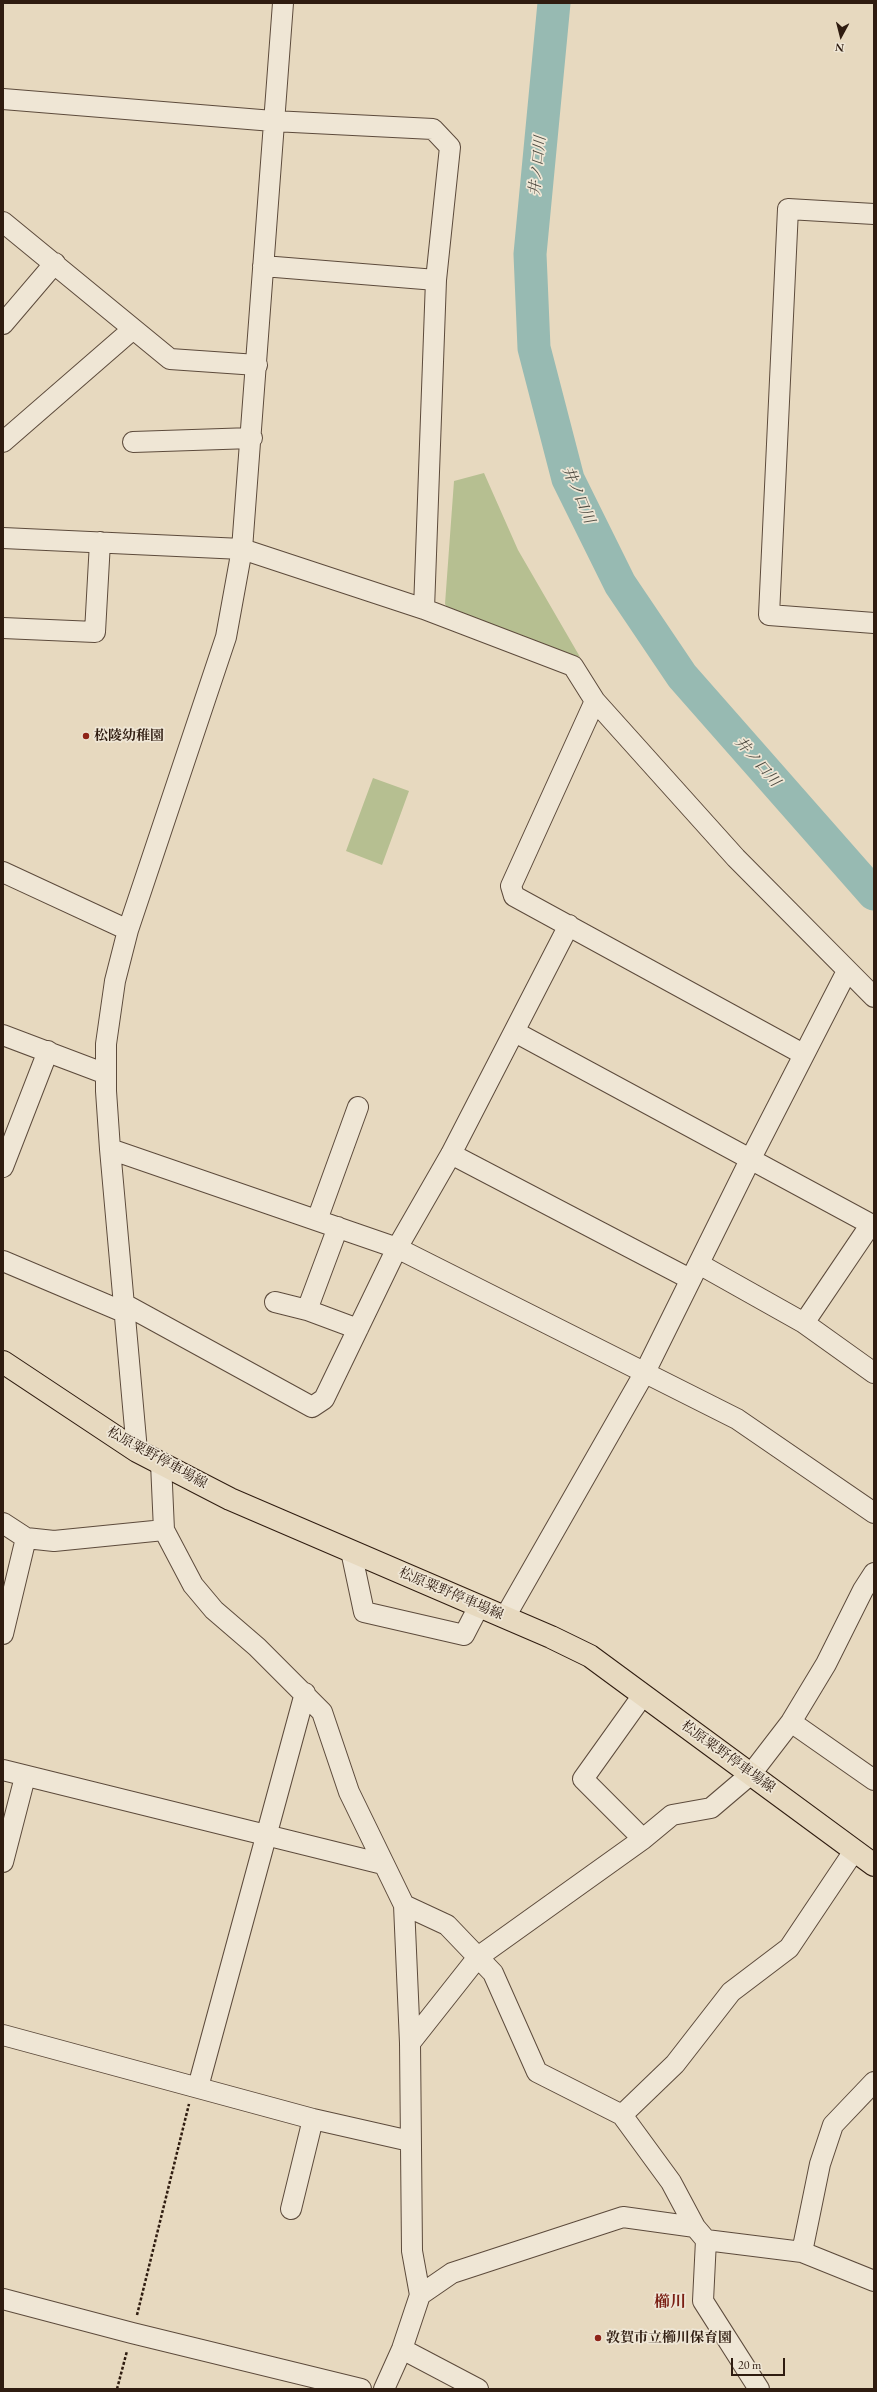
<!DOCTYPE html>
<html>
<head>
<meta charset="utf-8">
<style>
	body { margin:0 }
	#map { position:relative; width:877px; height:2392px; overflow:hidden; background:#e7d9bf; font-family:"EB Garamond",serif }
	canvas { display:block }
	.frame { position:absolute; inset:0; border:4px solid #2f1c10; pointer-events:none }
	.north { position:absolute; left:821px; top:16px; width:40px; height:40px; -webkit-text-stroke:3px #efe6d5; paint-order:stroke; rotate:187deg; font-size:11px; font-weight:700; line-height:16px; text-align:center; color:#2f1c10 }
	.north::after { content:''; display:block; margin:auto; width:14px; height:18px; background:#2f1c10; clip-path:polygon(50% 0,100% 100%,50% 72%,0 100%) }
	.scale { position:absolute; left:731px; top:2358px; width:54px; height:18px; box-sizing:border-box; border:2px solid #2f1c10; border-top:0; padding-left:5px; font-size:12px; line-height:14px; white-space:nowrap; color:#2f1c10; -webkit-text-stroke:3px #efe6d5; paint-order:stroke }
</style>
</head>
<body>
<div id="map">
<canvas width="877" height="2392"></canvas>
<div class="frame"></div>
<div class="north">N</div>
<div class="scale">20 m</div>
</div>
<script>
const ctx = document.querySelector('canvas').getContext('2d');
ctx.lineJoin = 'round';
function fill(path, color) { ctx.fillStyle = color; ctx.fill(path, 'evenodd'); }
const poly = rows => new Path2D(rows.map(r => 'M' + r).join(''));
function trace(path, color, width, dash) { ctx.strokeStyle = color; ctx.lineWidth = width; ctx.lineCap = dash ? 'butt' : 'round'; ctx.setLineDash(dash || []); ctx.stroke(path); }
function write(font, color, halo, rows, align = 'center') {
  ctx.font = font + ' "EB Garamond","Noto Serif JP",serif'; ctx.lineWidth = 3.5; ctx.setLineDash([]); ctx.textBaseline = 'middle'; ctx.strokeStyle = halo; ctx.fillStyle = color; for (const [text, x, y, turn = 0] of rows) {
    ctx.save(); ctx.translate(x, y); ctx.rotate((+turn || 0) * Math.PI / 180); ctx.textAlign = isNaN(turn) ? turn : align; if (halo) ctx.strokeText(text, 0, 0); ctx.fillText(text, 0, 0); ctx.restore();
  }
}
const green = poly([
	[484,473,518,550,580,657,450,612,445,604,454,481],
	[373,778,409,791,382,865,346,851]
]);
const river = poly([
	[554,3,530,254,534,348,568,479,620,584,682,676,874,894]
]);
const path = poly([
	[137,2315,189,2104],
	[117,2389,127,2351]
]);
const minor = poly([
	[3,99,273,121,433,129,450,147,436,280,424,609],
	[874,214,788,209,769,615,874,623],
	[3,222,170,359,257,365],
	[263,266,436,280],
	[3,324,55,263],
	[3,442,133,329],
	[133,442,252,438],
	[3,538,242,549,424,609,573,666,595,701,736,858,874,997],
	[3,628,95,632,100,542],
	[595,701,511,886,514,896,803,1054],
	[3,872,128,930],
	[515,1032,874,1226],
	[3,1035,106,1074],
	[110,1149,397,1248,737,1419,874,1513],
	[451,1154,690,1279],
	[3,1167,48,1051],
	[317,1220,358,1107],
	[3,1261,126,1313],
	[699,1264,804,1323,874,1373],
	[275,1302,307,1310,358,1329],
	[126,1305,312,1407,324,1399,397,1248,451,1154,569,925],
	[307,1310,338,1227],
	[804,1323,871,1224],
	[137,1451,110,1149,106,1091,106,1044,115,981,128,930,226,637,242,549,283,3],
	[161,1463,164,1530,193,1585,214,1610,257,1647,322,1712,349,1792,404,1905,410,2043,412,2251,420,2295,402,2349,384,2389],
	[3,1523,26,1538,54,1541,164,1530],
	[351,1551,364,1612,464,1635,479,1606],
	[505,1617,645,1372,750,1160,847,971],
	[3,1634,26,1538],
	[791,1722,874,1780],
	[3,1770,383,1864],
	[643,1839,583,1779,643,1695],
	[3,1862,25,1777],
	[404,1905,447,1925,493,1973,537,2072,622,2115,671,2182,695,2227,706,2240,802,2252,874,2281],
	[3,2035,313,2119,410,2141],
	[410,2043,478,1957,643,1839,672,1815,711,1808,751,1774,791,1722,826,1664,863,1590,874,1573],
	[198,2087,305,1693],
	[622,2115,675,2064,731,1992,789,1948,854,1851],
	[291,2209,313,2119],
	[706,2240,703,2301,759,2389],
	[802,2252,820,2164,833,2125,874,2082],
	[420,2295,452,2273,623,2217,695,2227],
	[3,2299,132,2333,361,2389],
	[402,2349,478,2389]
]);
const major = poly([
	[3,1362,137,1451,230,1499,551,1637,590,1656,874,1865]
]);
const markers = [
	[86,736,4,"#8f2418"],
	[598,2338,4,"#8f2418"]
];
const poiNames = [
	["松陵幼稚園",94,736],
	["敦賀市立櫛川保育園",606,2338]
];
const streetNames = [
	["松原粟野停車場線",157,1458,29],
	["松原粟野停車場線",451,1594,23],
	["松原粟野停車場線",728,1757,36]
];
const waterNames = [
	["井ノ口川",538,166,-84],
	["井ノ口川",578,495,67],
	["井ノ口川",757,762,49]
];
const quarterNames = [
	["櫛川",670,2303]
];
fill(green, '#b6bf91');
trace(river, '#97bab2', 33);
trace(minor, '#5d4b3c', 22);
trace(major, '#2f1c10', 24);
trace(path, '#2f1c10', 2.5, [3, 2]);
trace(minor, '#efe6d5', 20);
trace(major, '#e7d9bf', 22);
for (const [x, y, r, color] of markers) { const dot = new Path2D(); dot.arc(x, y, r, 0, 2 * Math.PI); ctx.fillStyle = color; ctx.fill(dot); trace(dot, '#efe6d5', 1.5); }
write('bold 14px', '#2f1c10', '#efe6d5', poiNames, 'left');
write('14px', '#2f1c10', '#efe6d5', streetNames);
write('italic 15px', '#4e4b41', '#efe6d5', waterNames);
write('bold 16px', '#7a1f14', '#efe6d5', quarterNames);
</script>
</body>
</html>
